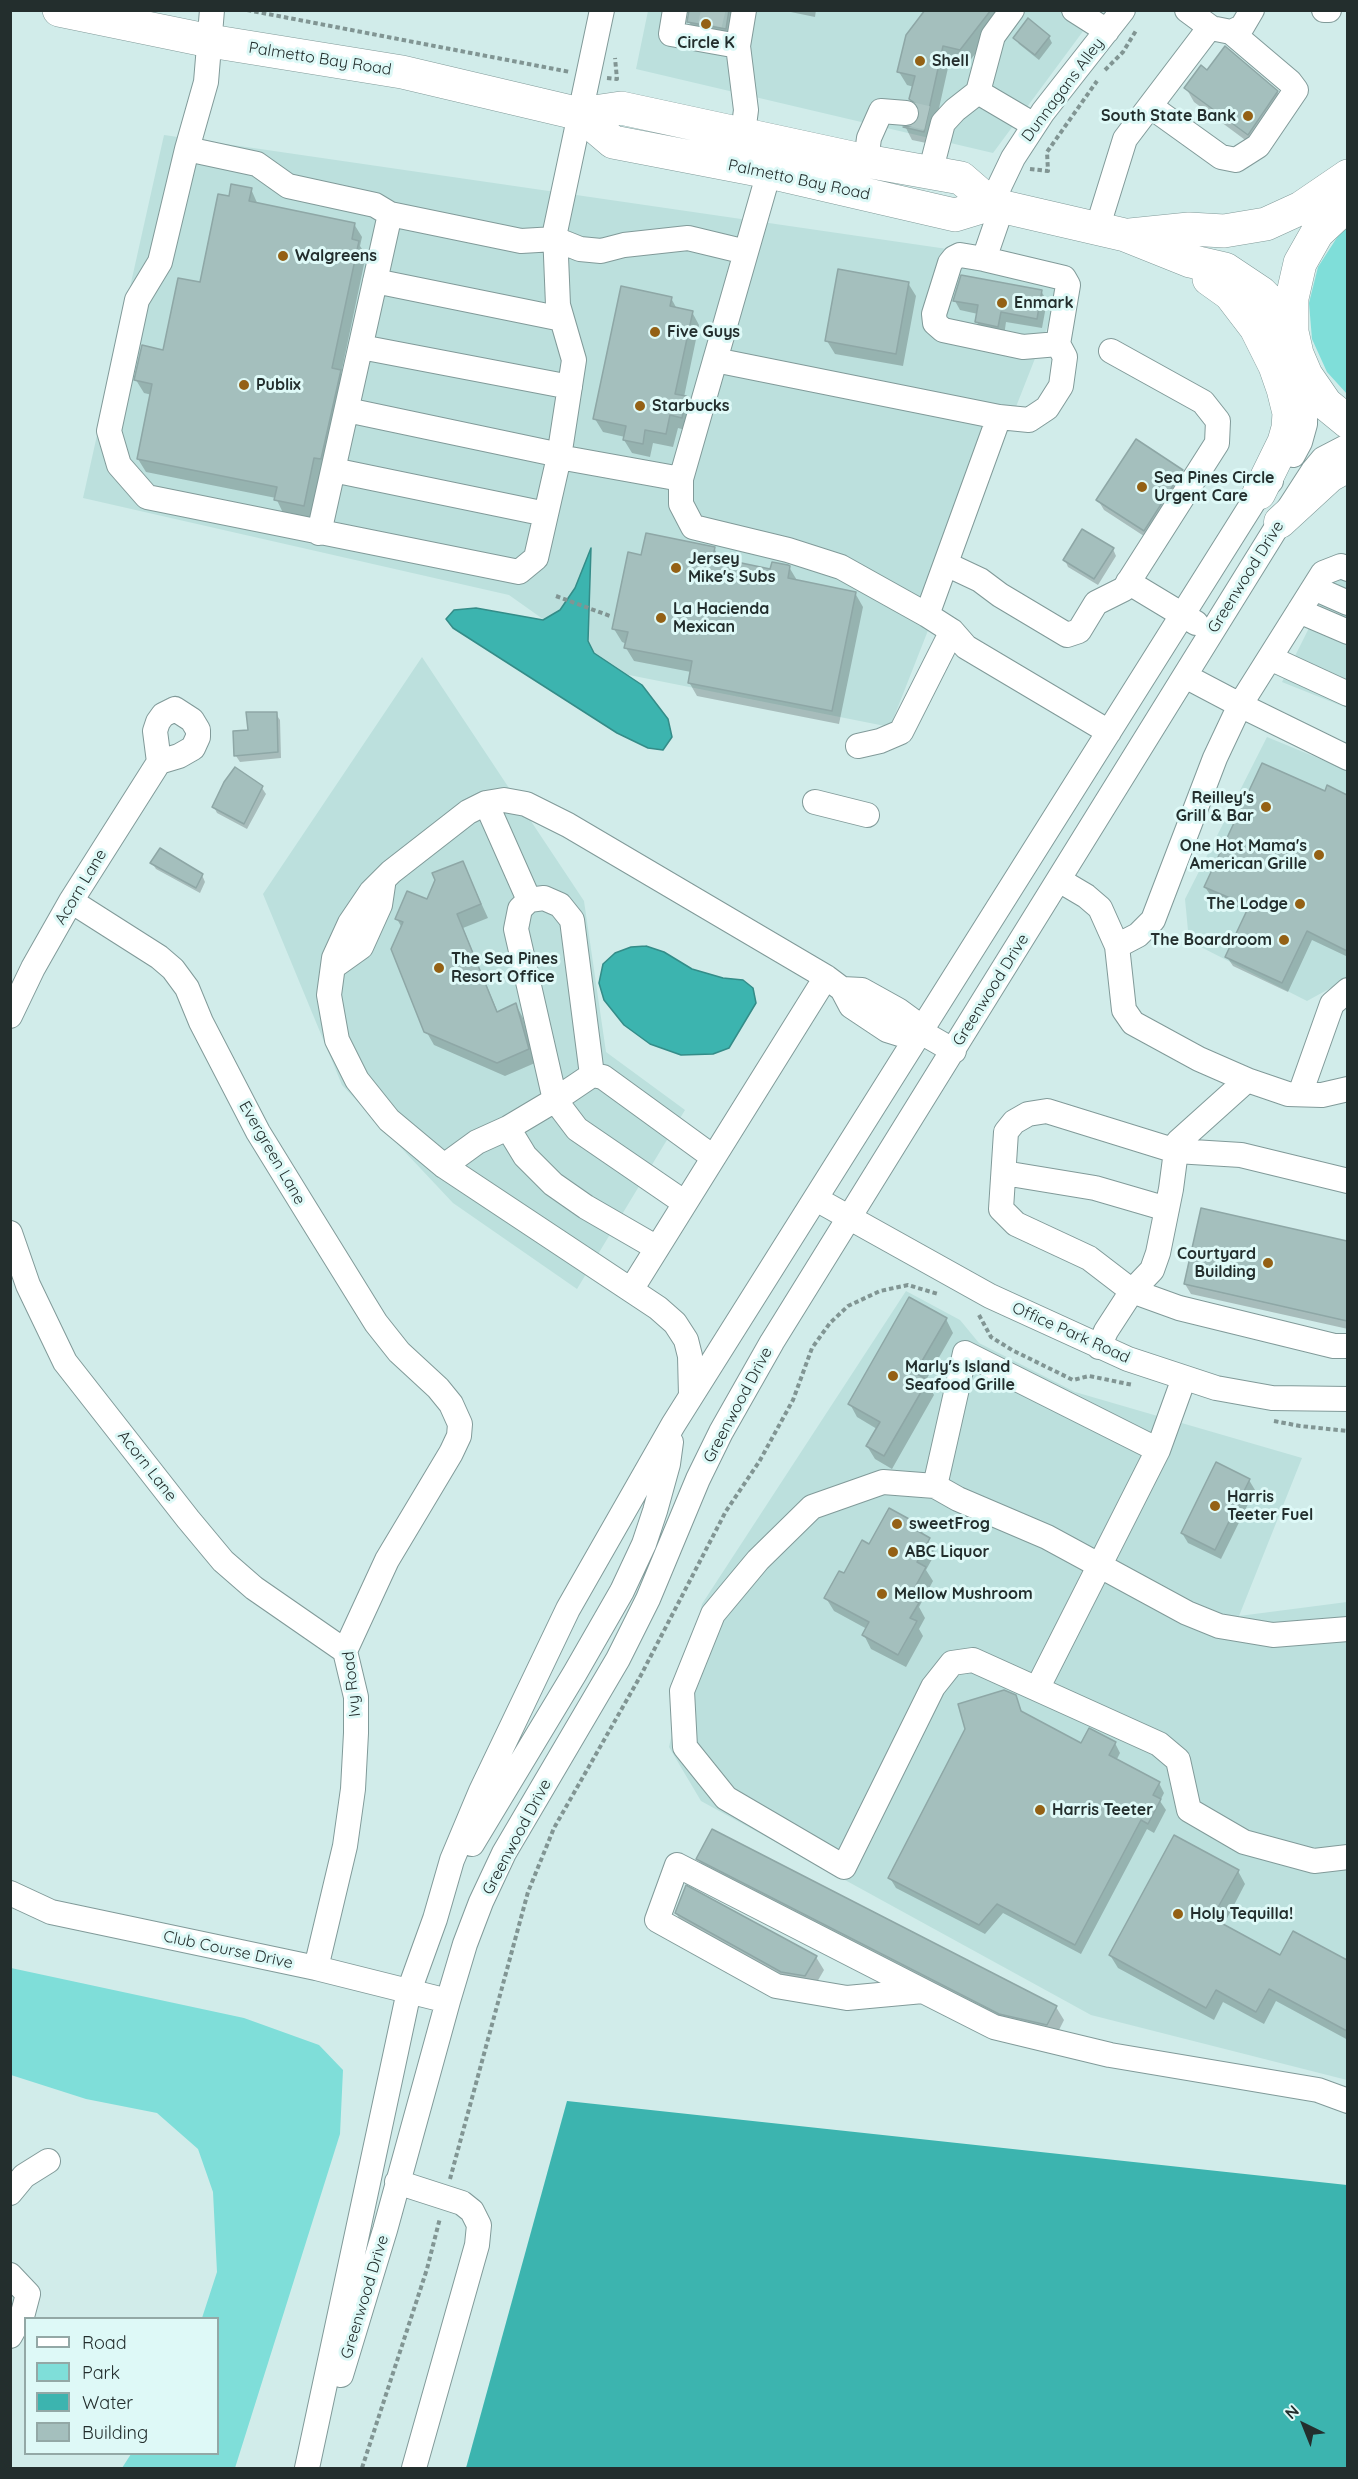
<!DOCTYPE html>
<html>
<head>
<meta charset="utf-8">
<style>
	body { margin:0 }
	#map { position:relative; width:1358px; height:2479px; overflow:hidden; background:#d1ecea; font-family:Quicksand,sans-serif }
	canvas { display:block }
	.frame { position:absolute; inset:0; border:12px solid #232e2d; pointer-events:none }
	.legend { position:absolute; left:24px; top:2317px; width:195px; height:138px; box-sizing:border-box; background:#def9f7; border:2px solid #93a8a6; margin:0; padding:8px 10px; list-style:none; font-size:18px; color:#232e2d }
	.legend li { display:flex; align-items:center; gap:12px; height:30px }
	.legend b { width:30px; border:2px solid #93a8a6 }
	.north { position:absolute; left:1274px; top:2395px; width:60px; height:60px; -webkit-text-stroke:4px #def9f7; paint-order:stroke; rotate:317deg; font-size:16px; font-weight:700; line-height:24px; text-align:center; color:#232e2d }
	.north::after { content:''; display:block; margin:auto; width:21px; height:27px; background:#232e2d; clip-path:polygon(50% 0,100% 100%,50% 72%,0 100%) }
</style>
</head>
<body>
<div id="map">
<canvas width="1358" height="2479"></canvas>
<div class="frame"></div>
<ul class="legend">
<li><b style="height:8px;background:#fff"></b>Road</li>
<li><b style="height:16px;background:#7fded9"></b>Park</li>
<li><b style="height:16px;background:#3cb4af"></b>Water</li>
<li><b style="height:16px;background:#a4bfbd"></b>Building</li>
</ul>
<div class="north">N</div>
</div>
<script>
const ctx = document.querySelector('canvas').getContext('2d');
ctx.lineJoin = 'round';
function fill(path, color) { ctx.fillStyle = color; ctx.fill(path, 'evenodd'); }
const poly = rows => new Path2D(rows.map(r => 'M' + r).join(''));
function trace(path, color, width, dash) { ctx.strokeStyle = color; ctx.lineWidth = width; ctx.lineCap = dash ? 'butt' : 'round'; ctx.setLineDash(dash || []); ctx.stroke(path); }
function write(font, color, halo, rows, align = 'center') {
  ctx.font = font + ' Quicksand,sans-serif'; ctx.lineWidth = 6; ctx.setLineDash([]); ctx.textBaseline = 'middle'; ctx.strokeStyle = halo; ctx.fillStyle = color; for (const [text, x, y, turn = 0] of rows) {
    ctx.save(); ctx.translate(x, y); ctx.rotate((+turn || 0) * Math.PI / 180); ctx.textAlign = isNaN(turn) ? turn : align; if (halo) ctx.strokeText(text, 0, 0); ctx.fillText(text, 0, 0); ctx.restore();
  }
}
const built = poly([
	[648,11,1098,11,993,153,636,69],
	[164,135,1071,267,890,727,619,673,509,595,83,498],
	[1347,552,1347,708,1282,682],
	[422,657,584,901,606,1052,685,1110,577,1289,453,1203,342,1085,263,894],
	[1267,737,1347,770,1347,979,1307,1001,1189,941,1185,899],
	[906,1291,960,1320,979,1343,1075,1392,1302,1458,1239,1616,1347,1602,1347,2080,1091,2015,701,1801,669,1747,702,1604]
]);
const green = poly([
	[1347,228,1347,394,1327,372,1312,339,1309,303,1318,267,1338,236],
	[11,1968,244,2018,319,2045,343,2070,340,2134,235,2468,122,2468,131,2454,218,2454,218,2318,202,2318,217,2272,213,2192,198,2149,157,2113,86,2099,11,2075]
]);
const forest = poly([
	[567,2101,1347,2185,1347,2468,466,2468]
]);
const water = poly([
	[591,548,588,641,594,653,642,685,668,719,672,737,663,750,648,748,617,733,453,628,446,619,454,610,476,608,543,620,560,610,575,588,591,548],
	[646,946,664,952,692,969,723,978,743,980,753,988,756,1003,729,1048,713,1054,681,1055,650,1044,624,1025,604,1000,599,983,603,964,615,953,631,947,646,946]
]);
const shadow = poly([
	[690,10,746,10,733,42,697,36,689,22],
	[781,10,816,10,815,17],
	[927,10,1000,10,1004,17,968,63,950,59,931,144,912,140,906,128,913,127,919,121,921,115,911,99,914,87,907,85,899,72],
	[1049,37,1052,43,1039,60,1019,44,1015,38],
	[1207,72,1277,92,1285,105,1256,148,1194,102,1186,88],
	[251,189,258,205,354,224,362,237,360,246,366,255,341,374,347,385,312,519,283,513,276,498,146,472,138,459,152,395,144,393,136,380,164,352,201,284,230,198],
	[908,283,916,296,903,366,835,354,827,341],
	[1041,291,1047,301,1042,328,1006,322,1004,336,982,332,977,322,978,314,960,310,955,301],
	[671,298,677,309,692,312,699,325,684,397,693,411,689,431,678,428,673,447,653,443,650,457,632,453,624,440,625,437,603,432,595,419],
	[1182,471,1188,481,1150,540,1104,510,1098,500],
	[714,548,721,561,772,570,789,567,798,582,855,593,863,607,839,724,697,696,689,682,691,672,634,661,626,648,627,644,622,642,614,629,642,557],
	[1113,549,1116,556,1098,585,1068,567,1065,560],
	[276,714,280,720,281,758,240,762,236,756,249,731],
	[235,769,262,788,266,794,247,829,217,813,214,807],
	[1328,787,1348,796,1348,957,1312,940,1288,992,1233,966,1227,957,1248,912,1211,896,1205,887,1325,793],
	[152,863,202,875,205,882,200,893,156,869],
	[463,863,488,918,463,928,498,1013,516,1005,523,1018,535,1063,505,1076,434,1045,426,1031,402,928,397,919,428,901],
	[1202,1210,1348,1243,1348,1329,1191,1294,1185,1284],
	[946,1319,953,1333,926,1380,934,1395,892,1469,875,1459,867,1446,877,1429,857,1417,850,1404],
	[1249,1480,1255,1490,1221,1559,1188,1543,1182,1533],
	[918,1526,936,1552,926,1570,933,1581,919,1607,925,1618,919,1629,923,1636,906,1667,871,1649,864,1635,867,1629,834,1611,826,1598,870,1546],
	[1015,1696,1023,1714,1082,1745,1115,1743,1120,1753,1116,1761,1159,1783,1164,1793,1160,1801,1166,1810,1154,1833,1147,1829,1081,1954,1003,1913,985,1934,896,1888,890,1878],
	[698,1859,1056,2007,1064,2020,1055,2038,1008,2027,706,1872],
	[1238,1871,1245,1884,1223,1926,1280,1957,1293,1933,1348,1962,1348,2040,1276,2001,1264,2024,1223,2002,1214,2020,1118,1968,1110,1955],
	[676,1913,816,1957,824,1970,813,1989,790,1985,684,1927]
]);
const building = poly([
	[689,10,729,10,726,29,687,22,689,10],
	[925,10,991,10,960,50,943,46,924,132,903,127,913,126,918,121,920,114,919,106,909,99,915,76,897,72,906,35,925,10],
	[1028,18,1050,36,1035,55,1013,38,1028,18],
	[1225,46,1278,91,1248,135,1184,88,1201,65,1207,70,1225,46],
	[231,184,252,188,249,201,355,223,352,239,359,241,332,368,341,370,321,459,314,458,304,506,274,500,277,487,137,459,152,384,134,380,142,345,163,350,178,278,200,282,218,194,229,196,231,184],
	[838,269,909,282,896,354,825,341,838,269],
	[961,275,1042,290,1037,319,1001,312,998,327,975,322,978,305,953,301,961,275],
	[621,286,672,297,670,306,693,311,675,394,686,396,682,418,670,415,666,434,645,430,643,444,623,440,626,426,593,419,621,286],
	[1136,439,1183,470,1144,531,1096,500,1136,439],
	[1082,529,1114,548,1094,579,1063,560,1082,529],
	[646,533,715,547,713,557,770,569,772,562,788,565,790,566,788,578,856,592,832,711,688,683,692,661,624,648,628,632,612,629,628,552,641,555,646,533],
	[246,712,277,712,278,752,234,756,233,731,248,730,246,712],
	[1262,763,1325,791,1327,785,1347,795,1347,951,1307,931,1282,983,1225,957,1249,906,1204,887,1262,763],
	[235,767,263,786,244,824,212,807,224,782,235,767],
	[160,848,203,874,196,888,150,863,160,848],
	[463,861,481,904,457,914,497,1012,516,1003,529,1049,497,1063,424,1032,391,949,403,922,395,919,407,891,427,899,435,880,432,873,463,861],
	[1201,1208,1347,1241,1347,1321,1184,1284,1201,1208],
	[909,1297,947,1318,915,1373,928,1380,884,1456,866,1446,880,1422,848,1404,909,1297],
	[1216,1462,1250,1479,1215,1550,1181,1533,1216,1462],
	[889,1508,920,1525,916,1530,930,1538,917,1562,926,1567,909,1598,919,1603,910,1618,917,1621,898,1655,862,1635,869,1622,824,1598,839,1571,844,1573,862,1540,869,1544,889,1508],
	[1004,1690,1016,1695,1021,1711,1081,1743,1089,1728,1116,1742,1109,1755,1160,1782,1153,1795,1161,1799,1148,1824,1141,1820,1075,1945,997,1904,979,1925,888,1878,965,1729,958,1704,1004,1690],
	[712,1829,1057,2006,1047,2025,999,2014,696,1859,712,1829],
	[1174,1835,1239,1870,1212,1918,1280,1955,1293,1931,1347,1960,1347,2031,1269,1989,1256,2012,1216,1990,1206,2008,1109,1955,1174,1835],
	[686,1885,817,1956,805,1976,781,1972,675,1913,686,1885]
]);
const minorTunnel = poly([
	[701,10,731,17],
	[906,113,927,118]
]);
const path = poly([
	[247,10,570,72],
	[1105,70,1123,52,1137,29],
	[607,78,617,79,615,58],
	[1030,169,1048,171,1047,152,1097,81],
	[556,596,610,616],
	[979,1315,991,1337,1012,1350,1073,1380,1089,1376,1133,1385],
	[1274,1421,1300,1426,1348,1431],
	[450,2179,528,1892,554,1828,641,1675,726,1511,759,1462,793,1400,812,1348,830,1323,848,1306,880,1291,908,1285,938,1294],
	[362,2468,427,2269,440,2218]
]);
const minor = poly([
	[212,10,206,82,187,149,160,262,137,300,109,431,119,465,147,497,519,572,536,558,559,457],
	[602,10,555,232,558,305,574,360,559,457,681,479,681,504,693,527,788,550,841,567,927,615,999,417,1029,420,1047,408,1061,386,1065,357,1058,344,1068,285,1064,278,984,259,1002,207],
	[675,10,671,34,738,46],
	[1074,10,1107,31],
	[1324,10,1329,10],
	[1216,29,1231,32,1242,27,1252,10],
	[978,92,993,36,1012,10],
	[1150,106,1221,157,1236,160,1258,146,1296,90,1290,82,1231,32],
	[743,133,746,110,738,46,744,10],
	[187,149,257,164,288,186,375,205,390,214,521,241,555,239,580,249,601,251,624,245,688,238,746,252],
	[866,161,869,138,881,111,906,113],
	[930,173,943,123,955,110,978,92,1034,125],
	[991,204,1013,158,1043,112,1123,10],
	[1097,229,1125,139,1210,27,1187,10],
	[984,259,960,255,954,258,950,263,934,314,935,323,943,330,1023,347,1058,344],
	[375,281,562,319],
	[361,347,570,387],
	[715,360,999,417],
	[347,410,560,455],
	[1293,455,1300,442,1305,424,1306,375],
	[333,470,390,214],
	[681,479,769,172],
	[319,533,333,470,546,514],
	[946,564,980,580,1000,595,1067,635,1079,631,1096,603,1124,589,1217,443,1218,421,1203,402,1111,351],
	[1128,582,1196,623],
	[1314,588,1348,603],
	[1299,611,1348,632],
	[927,615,952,631,966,647,1109,732],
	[1270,658,1348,694],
	[1185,676,1240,705,1323,573,1341,566,1348,569],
	[858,746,880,741,901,732,952,631],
	[815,802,867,815],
	[1059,880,1086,896,1100,908,1117,946,1138,935,1153,920,1215,758,1240,705,1348,758],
	[529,900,544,898,560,905,572,920,592,1075,603,1077,713,1157],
	[71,901,159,957,173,969,187,988,201,1022,258,1132,306,1210,376,1323,399,1352,438,1388,451,1404,460,1424,459,1436,451,1453,387,1560,345,1651,356,1697,356,1733,353,1789,345,1846,316,1968],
	[1117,946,1124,1010,1133,1023,1199,1059,1247,1080],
	[333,967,361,947,380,905,383,885],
	[842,989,862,990,898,1010,913,1021,921,1032,954,1051],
	[10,1016,33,968,71,901,159,762,179,756,193,748,198,737,198,730,192,720,175,709,163,715,158,722,155,731,159,762],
	[592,1075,555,1100,577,1129,685,1203],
	[1348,1089,1322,1095,1288,1094,1247,1080,1178,1142,1176,1151,1171,1189,1158,1253,1152,1270,1132,1291,1089,1258,1016,1224,1001,1209,1006,1132,1014,1122,1028,1114,1047,1111,1176,1151,1241,1155,1348,1181],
	[1300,1094,1332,1004,1348,990],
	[508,1128,525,1156,553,1184,586,1207,657,1248],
	[444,1166,477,1142,508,1128,555,1100,516,929,520,909,529,900,486,803],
	[1004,1173,1095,1188,1167,1209],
	[816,1199,990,1296,1128,1359,1216,1388,1272,1398,1348,1399],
	[10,1233,28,1285,65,1362,188,1519,223,1561,254,1588,345,1651],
	[631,1290,826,977],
	[1099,1347,1106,1331,1132,1291,1179,1308,1334,1346,1348,1346],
	[691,1396,690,1356,686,1340,675,1323,658,1308,444,1166,389,1120,357,1080,337,1040,329,995,334,958,350,923,371,892,391,872,468,812,486,803,504,800,526,804,568,825,826,977,842,989,851,1006,887,1030,903,1035,921,1032],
	[935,1486,965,1353,1158,1450],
	[1348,1629,1273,1635,1219,1626,1187,1613,1047,1537,958,1499,935,1486,883,1482,812,1507,758,1560,713,1614,682,1691,685,1747,726,1798,844,1867,933,1687,952,1663,973,1660,1159,1744,1178,1760,1189,1810,1244,1842,1314,1861,1348,1857],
	[1038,1687,1158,1450,1184,1378],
	[472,1844,575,1673,622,1591,644,1544,655,1511,668,1464,671,1442],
	[10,1893,51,1912,316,1968,448,2001],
	[923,1991,847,1998,776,1986,657,1920,677,1865,923,1991,994,2027,1110,2055,1318,2090,1348,2101],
	[397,2182,462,2203,472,2211,479,2225,477,2245,414,2468],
	[10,2193,24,2176,48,2161],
	[10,2275,28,2294,23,2313,10,2336],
	[341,2375,385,2230,448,2001,465,1944,481,1902,504,1853,618,1659,648,1599,698,1479,721,1432,772,1342,1280,522,1313,471,1323,459,1348,446],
	[307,2468,409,1991,435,1919,452,1860,481,1791,568,1609,673,1425,1259,493,1271,481]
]);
const major = poly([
	[1280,522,1330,476,1348,466]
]);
const highway = poly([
	[59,10,210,41,402,72,580,114,621,108,866,161,961,178,991,204,1125,235,1190,261,1225,269,1261,293,1275,307,1292,332],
	[580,114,613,142,769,172,955,215,991,204],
	[1348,204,1317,233,1300,263,1292,298,1292,332,1297,354,1306,375,1326,404,1348,422],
	[1130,235,1189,229,1224,231,1266,224,1301,208,1348,176],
	[1209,279,1230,294,1256,328,1275,366,1283,389,1289,413,1288,428,1284,442,1259,493]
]);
const markers = [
	[706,24,6,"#946115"],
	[920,61,6,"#946115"],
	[1248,116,6,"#946115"],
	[283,256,6,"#946115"],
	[1002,303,6,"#946115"],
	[655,332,6,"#946115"],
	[244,385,6,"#946115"],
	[640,406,6,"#946115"],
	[1142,487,6,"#946115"],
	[676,568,6,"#946115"],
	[661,618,6,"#946115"],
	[1266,807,6,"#946115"],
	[1319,855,6,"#946115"],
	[1300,904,6,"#946115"],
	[1284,940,6,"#946115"],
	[439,968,6,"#946115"],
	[1268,1263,6,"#946115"],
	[893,1376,6,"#946115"],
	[1215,1506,6,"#946115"],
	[897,1524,6,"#946115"],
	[893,1552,6,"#946115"],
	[882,1594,6,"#946115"],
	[1040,1810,6,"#946115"],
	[1178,1914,6,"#946115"]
];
const poiNames = [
	["Circle K",706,43,"center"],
	["Shell",932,61],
	["South State Bank",1236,116,"right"],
	["Walgreens",295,256],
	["Enmark",1014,303],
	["Five Guys",667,332],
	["Publix",256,385],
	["Starbucks",652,406],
	["Sea Pines Circle",1154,478],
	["Urgent Care",1154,496],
	["Jersey",688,559],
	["Mike's Subs",688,577],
	["La Hacienda",673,609],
	["Mexican",673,627],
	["Reilley's",1254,798,"right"],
	["Grill & Bar",1254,816,"right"],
	["One Hot Mama's",1307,846,"right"],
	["American Grille",1307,864,"right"],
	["The Lodge",1288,904,"right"],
	["The Boardroom",1272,940,"right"],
	["The Sea Pines",451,959],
	["Resort Office",451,977],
	["Courtyard",1256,1254,"right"],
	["Building",1256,1272,"right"],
	["Marly's Island",905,1367],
	["Seafood Grille",905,1385],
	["Harris",1227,1497],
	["Teeter Fuel",1227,1515],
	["sweetFrog",909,1524],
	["ABC Liquor",905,1552],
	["Mellow Mushroom",894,1594],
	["Harris Teeter",1052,1810],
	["Holy Tequilla!",1190,1914]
];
const streetNames = [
	["Palmetto Bay Road",320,59,9],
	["Dunnagans Alley",1063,90,-53],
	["Palmetto Bay Road",799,180,12],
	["Greenwood Drive",1246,577,-58],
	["Acorn Lane",81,887,-59],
	["Greenwood Drive",991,990,-58],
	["Evergreen Lane",272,1153,60],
	["Office Park Road",1071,1333,24],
	["Greenwood Drive",738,1405,-62],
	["Acorn Lane",147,1466,52],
	["Ivy Road",352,1684,-96],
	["Greenwood Drive",517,1837,-62],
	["Club Course Drive",228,1950,12],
	["Greenwood Drive",365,2297,-73]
];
fill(built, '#bce0dd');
fill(green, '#7fded9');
fill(forest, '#3cb4af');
fill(water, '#3cb4af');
trace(water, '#348c88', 1.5);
fill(shadow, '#0003');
fill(building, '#a4bfbd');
trace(building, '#8ea7a6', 1.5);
trace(minorTunnel, '#aec6c4', 24, [24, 12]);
trace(minor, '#819a99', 26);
trace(major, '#819a99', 33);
trace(highway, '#819a99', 34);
trace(path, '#819593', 4, [4.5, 3]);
trace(minor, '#fff', 24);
trace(major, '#fff', 32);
trace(highway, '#fff', 33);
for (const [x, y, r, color] of markers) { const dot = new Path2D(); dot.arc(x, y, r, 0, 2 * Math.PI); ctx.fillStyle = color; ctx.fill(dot); trace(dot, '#def9f7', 2); }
write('bold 16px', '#232e2d', '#def9f7', poiNames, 'left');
write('16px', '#232e2d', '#def9f7', streetNames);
</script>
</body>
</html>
